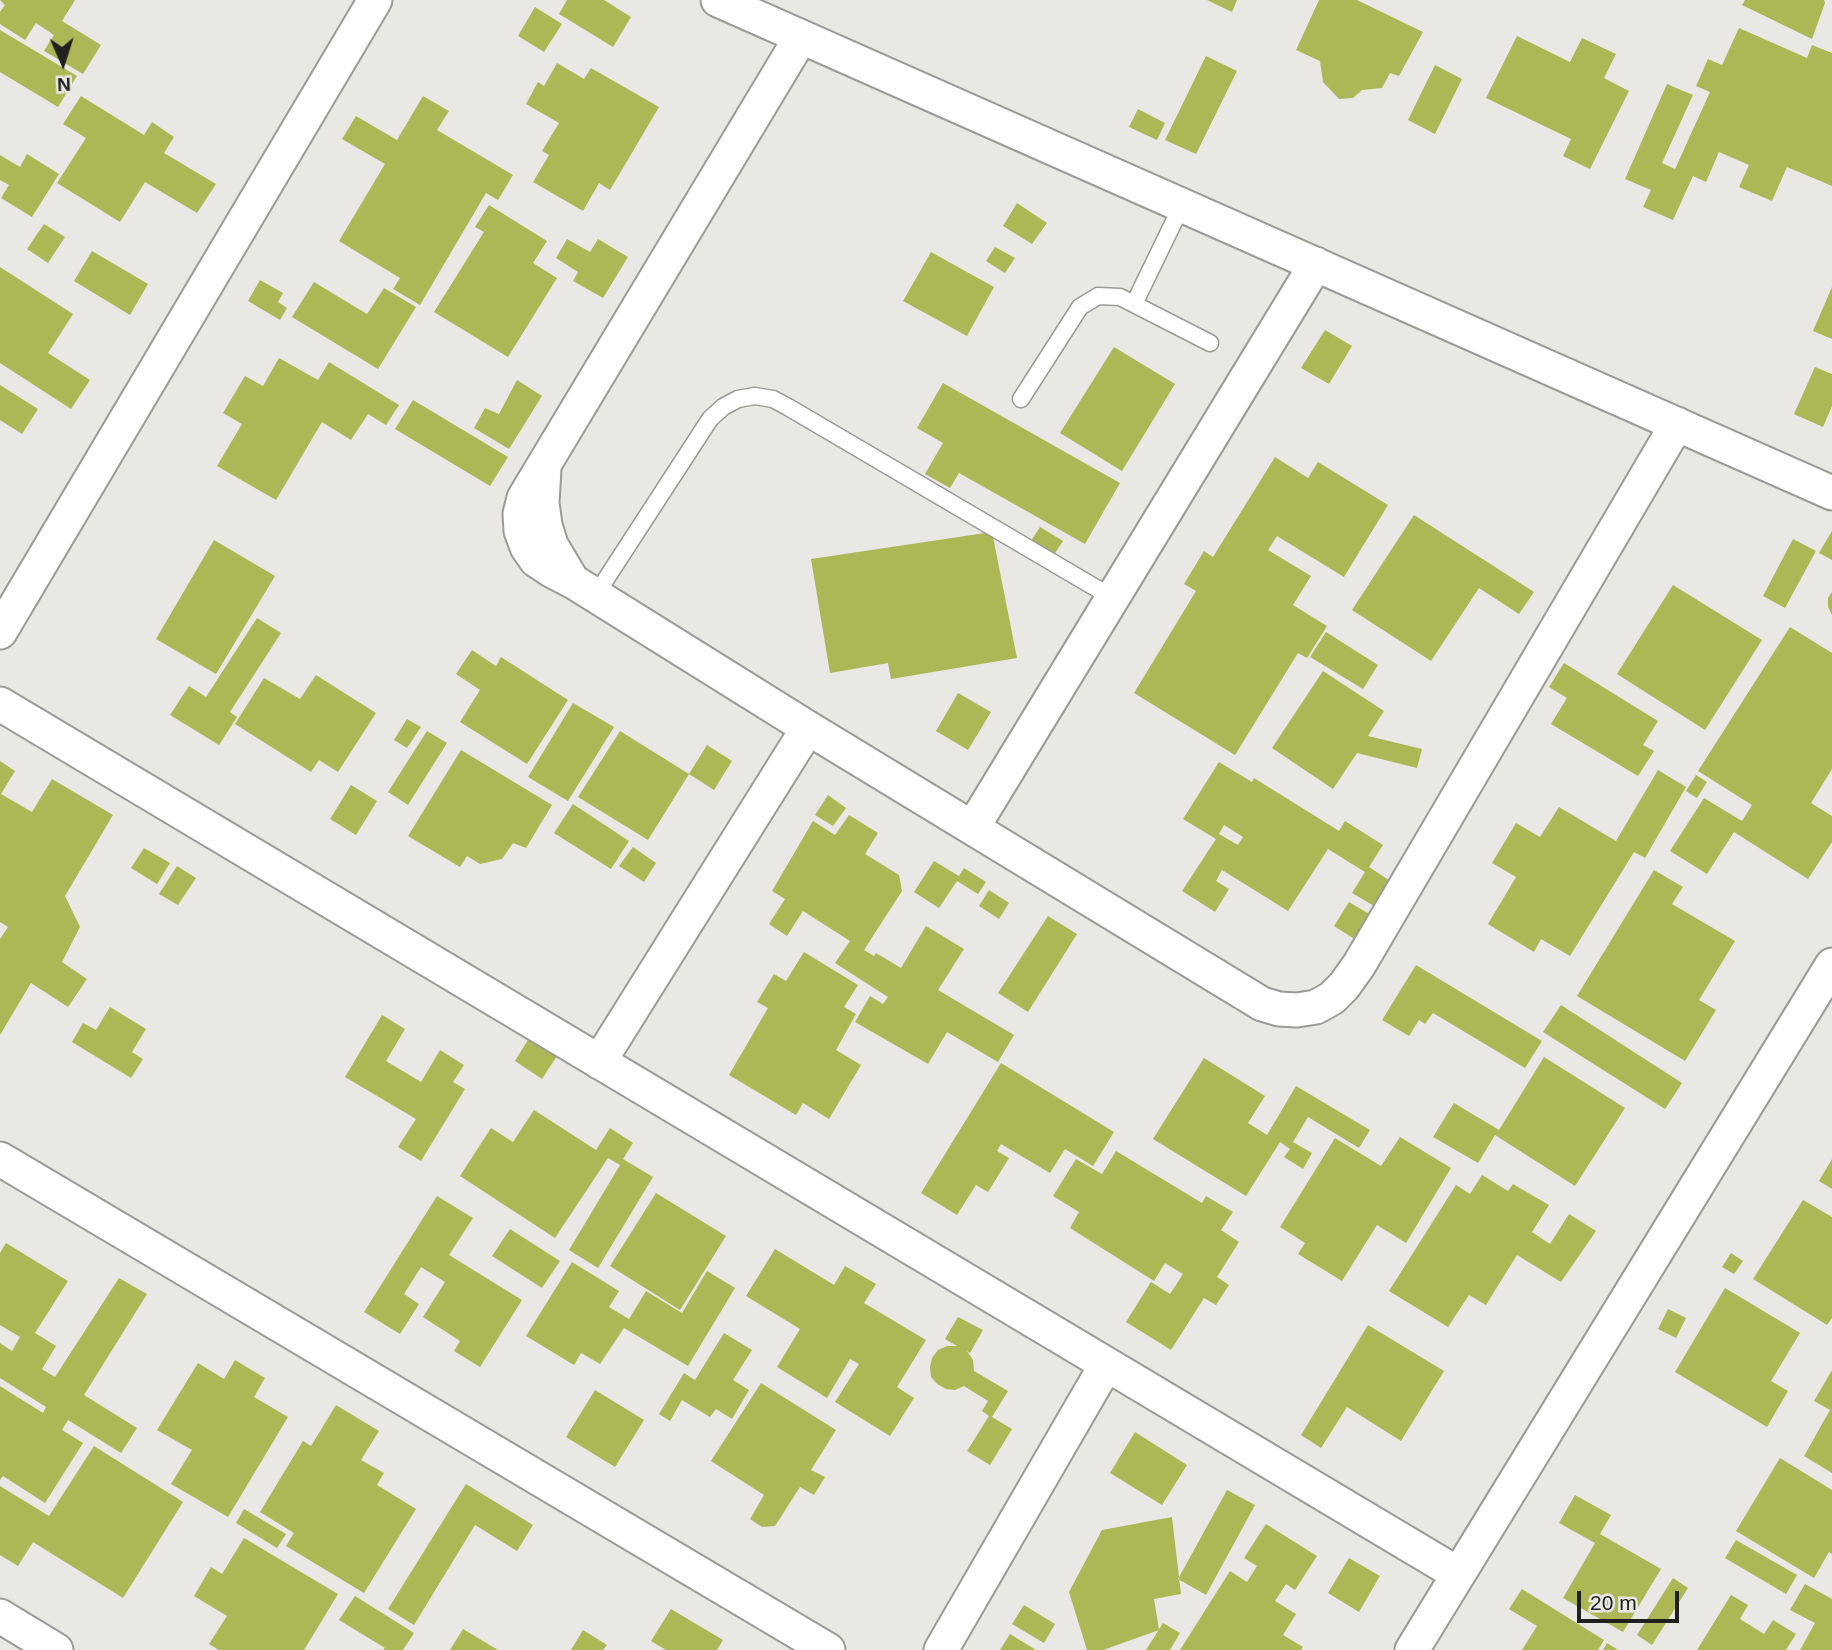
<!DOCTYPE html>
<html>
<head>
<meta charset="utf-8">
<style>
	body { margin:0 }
	#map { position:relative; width:1832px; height:1650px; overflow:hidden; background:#e9e8e4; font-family:Helvetica,sans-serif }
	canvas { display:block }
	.north { position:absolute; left:28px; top:28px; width:70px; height:70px; -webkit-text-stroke:5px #e9e8e4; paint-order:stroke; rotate:177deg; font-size:19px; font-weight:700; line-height:28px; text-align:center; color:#20201f }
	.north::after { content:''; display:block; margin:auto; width:24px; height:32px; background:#20201f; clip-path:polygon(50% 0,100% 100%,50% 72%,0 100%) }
	.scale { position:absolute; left:1577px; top:1591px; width:102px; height:32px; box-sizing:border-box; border:4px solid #20201f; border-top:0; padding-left:9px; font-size:21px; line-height:24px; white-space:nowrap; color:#20201f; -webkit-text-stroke:5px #e9e8e4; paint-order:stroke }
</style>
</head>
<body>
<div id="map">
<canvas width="1832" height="1650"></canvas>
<div class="north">N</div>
<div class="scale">20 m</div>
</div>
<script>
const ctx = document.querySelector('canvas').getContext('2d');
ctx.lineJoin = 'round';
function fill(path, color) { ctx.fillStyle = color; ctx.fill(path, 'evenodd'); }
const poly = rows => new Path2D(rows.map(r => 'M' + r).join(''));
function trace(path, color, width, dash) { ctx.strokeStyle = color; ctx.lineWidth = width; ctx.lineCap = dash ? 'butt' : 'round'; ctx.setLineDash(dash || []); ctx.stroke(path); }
const building = poly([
	[0,0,75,0,62,21,101,45,83,74,44,51,54,35,36,23,25,40,0,24,0,12,5,5],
	[567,0,604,0,631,17,613,47,559,14],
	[1207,0,1237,0,1232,12],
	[1319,0,1357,0,1423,32,1399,76,1390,73,1382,88,1362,90,1353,98,1339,99,1323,82,1320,61,1296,50],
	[1745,0,1824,0,1825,3,1812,39,1742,5],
	[535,7,562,24,544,52,518,36],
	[1739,28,1807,58,1812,45,1832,53,1832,186,1787,167,1772,201,1739,187,1749,165,1719,152,1706,182,1693,176,1673,220,1643,207,1651,190,1625,179,1667,84,1693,95,1662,163,1675,169,1710,92,1696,86,1708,59,1722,65],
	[0,30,77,76,58,107,0,72],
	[1517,36,1570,62,1582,38,1616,54,1604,78,1629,91,1590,169,1563,156,1571,139,1486,98],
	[1206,56,1237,71,1196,154,1165,140],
	[557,63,584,79,591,68,659,107,610,190,599,183,583,211,533,182,549,155,542,151,559,123,526,104,538,82,544,86],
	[1435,65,1462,79,1435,134,1408,120],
	[81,96,144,135,152,122,174,137,164,153,216,184,197,213,145,182,120,222,57,183,86,138,63,124],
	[423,96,449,111,437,130,513,175,498,200,486,193,420,305,393,289,400,278,339,241,385,164,342,139,356,116,397,140],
	[1138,109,1165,123,1157,140,1129,127],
	[27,154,59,174,32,217,1,198,9,185,0,180,0,155,20,167],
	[1017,203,1047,223,1032,244,1003,226],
	[489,205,547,241,533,263,557,278,508,357,434,312,484,232,475,227],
	[44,224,65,237,48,263,27,249],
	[567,239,590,252,598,239,628,257,603,298,573,281,578,272,556,258],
	[995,247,1015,258,1005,273,986,261],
	[92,251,148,284,130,315,74,281],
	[931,252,994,287,967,336,903,301],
	[0,267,73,314,48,353,90,380,71,409,0,363],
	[260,280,283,293,278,302,287,308,280,320,248,301],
	[314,282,367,314,384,288,416,307,378,369,292,317],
	[1832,287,1832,339,1813,331],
	[1325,330,1352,346,1329,384,1301,368],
	[1114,347,1175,384,1122,471,1060,433],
	[279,358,318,380,329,362,399,405,386,425,368,414,351,440,322,422,276,500,217,466,242,424,223,413,245,376,263,386],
	[1815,367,1832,374,1832,406,1823,427,1794,414],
	[517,380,542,396,509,449,474,428,485,408,499,414],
	[943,383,1120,483,1085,544,959,473,950,488,925,474,943,443,917,428],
	[0,385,38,409,22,434,0,420],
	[413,400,508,457,490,486,395,429],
	[1275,457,1308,478,1318,462,1388,505,1344,577,1277,536,1268,550,1311,576,1293,605,1327,626,1307,658,1298,653,1235,755,1134,693,1196,591,1184,584,1204,551,1213,557],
	[1414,515,1534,592,1519,614,1479,588,1431,661,1352,610],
	[1040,527,1063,541,1052,558,1029,544],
	[1832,531,1832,560,1819,553],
	[992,532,1017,658,891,679,888,663,830,673,811,559],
	[1793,539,1816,551,1785,608,1763,596],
	[214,540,275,576,216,674,156,639],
	[1673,585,1762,640,1705,730,1617,674],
	[1832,592,1832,615,1828,607,1828,598],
	[257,618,281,633,230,712,237,717,219,745,170,715,189,686,206,697],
	[1790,627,1832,653,1832,769,1811,803,1832,816,1832,842,1808,879,1734,832,1707,874,1670,851,1704,798,1742,821,1752,805,1698,771],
	[1326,632,1378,665,1363,689,1310,657],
	[472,650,496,666,501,657,568,700,527,764,460,722,480,690,456,674],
	[1564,663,1658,721,1643,745,1654,751,1638,776,1551,724,1567,698,1549,687],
	[1323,671,1384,711,1368,736,1422,749,1417,768,1357,753,1333,789,1272,748],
	[316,675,376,713,338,772,319,760,311,772,235,724,264,678,300,699],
	[958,693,991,712,968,750,936,731],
	[573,703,614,727,568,801,528,777],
	[407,719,421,727,407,748,394,740],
	[427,731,447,743,408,805,388,792],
	[620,731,689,774,648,840,578,797],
	[707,745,732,761,714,790,689,774],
	[461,750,552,805,526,848,513,843,502,859,480,864,467,856,460,867,408,836],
	[0,761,15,771,1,794,32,812,52,779,113,815,65,896,80,927,62,962,87,979,68,1007,31,983,0,1035,0,939,8,927,0,922],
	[1219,762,1252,782,1254,778,1339,831,1345,821,1383,845,1369,867,1392,882,1376,907,1352,893,1365,872,1328,849,1288,911,1222,870,1216,881,1229,889,1215,912,1182,891,1216,839,1183,819],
	[1224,825,1243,837,1238,845,1219,834],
	[1658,770,1686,787,1645,858,1634,852,1570,956,1541,939,1534,952,1488,924,1516,877,1492,863,1516,823,1540,837,1559,807,1616,841],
	[1696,775,1707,782,1697,798,1686,791],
	[351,785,377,801,356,835,330,819],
	[828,795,846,808,833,826,815,815],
	[573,804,629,841,611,869,554,833],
	[849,815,878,833,865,854,899,875,902,891,864,950,874,956,876,953,901,968,926,926,964,949,938,990,1014,1035,998,1062,947,1032,928,1064,855,1022,870,996,883,1004,888,997,835,963,850,941,803,911,787,936,769,924,785,899,772,891,813,821,835,835],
	[633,847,656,863,644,882,619,866],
	[144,848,170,863,157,884,131,868],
	[934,861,959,876,964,868,986,882,978,894,957,881,939,908,914,892],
	[177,866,196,878,178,905,159,894],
	[1654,870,1683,887,1672,904,1735,941,1699,1000,1716,1010,1685,1061,1577,996],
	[989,890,1009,903,999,919,979,906],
	[1349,902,1371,915,1356,940,1334,926],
	[1048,916,1077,934,1028,1012,998,993],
	[804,952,858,985,844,1007,856,1014,836,1050,861,1065,829,1119,803,1103,796,1115,729,1075,768,1008,757,1002,774,974,786,981],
	[1416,965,1542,1041,1525,1068,1433,1013,1425,1024,1419,1020,1409,1036,1382,1020],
	[1561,1005,1682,1083,1665,1109,1543,1032],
	[110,1007,146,1029,132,1052,143,1059,131,1078,72,1042,83,1023,96,1030],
	[382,1015,405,1029,386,1061,421,1082,440,1050,464,1065,453,1082,465,1089,421,1161,398,1147,416,1119,345,1077],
	[529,1038,557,1056,542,1079,515,1061],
	[1544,1057,1625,1108,1575,1186,1495,1135,1478,1163,1433,1137,1454,1103,1499,1130],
	[1204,1058,1265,1096,1248,1123,1267,1135,1296,1086,1370,1130,1359,1148,1308,1117,1293,1142,1312,1153,1303,1169,1284,1157,1290,1149,1280,1142,1246,1196,1153,1139],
	[1001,1063,1114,1132,1093,1166,1065,1149,1050,1173,1001,1144,997,1151,1009,1158,988,1192,976,1185,957,1215,921,1193],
	[534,1110,596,1150,610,1128,633,1143,623,1159,653,1177,598,1268,569,1250,620,1165,608,1158,555,1238,460,1176,491,1128,513,1142],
	[1400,1137,1451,1168,1406,1243,1377,1225,1342,1281,1298,1254,1305,1243,1280,1227,1335,1138,1381,1166],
	[1116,1151,1202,1203,1206,1196,1233,1212,1221,1230,1239,1242,1217,1277,1229,1285,1216,1305,1204,1298,1171,1350,1126,1322,1151,1282,1170,1294,1183,1274,1165,1263,1154,1281,1070,1228,1079,1212,1053,1196,1076,1159,1102,1174],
	[1832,1159,1832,1189,1819,1181],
	[1482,1175,1508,1191,1513,1184,1549,1205,1532,1232,1550,1244,1569,1214,1596,1231,1561,1282,1517,1255,1486,1305,1469,1295,1448,1327,1389,1291,1456,1185,1470,1194],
	[656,1193,726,1236,680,1310,610,1266],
	[437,1196,473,1218,449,1255,522,1300,480,1367,454,1351,460,1341,423,1317,445,1282,421,1267,404,1294,419,1304,400,1334,364,1312],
	[1803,1200,1832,1217,1832,1318,1827,1325,1753,1279],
	[510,1229,560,1261,542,1288,492,1256],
	[6,1243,68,1281,35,1333,56,1346,42,1369,55,1377,119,1278,147,1294,84,1395,137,1428,121,1453,68,1420,62,1430,83,1443,45,1503,3,1476,0,1480,0,1386,43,1413,46,1407,0,1378,0,1343,12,1351,20,1337,0,1325,0,1253],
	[775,1249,834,1285,845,1266,876,1284,864,1303,926,1340,897,1387,914,1398,890,1436,835,1402,859,1364,850,1359,827,1398,777,1367,800,1329,746,1296],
	[1731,1253,1743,1261,1734,1274,1722,1267],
	[572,1262,619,1291,609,1307,629,1319,646,1291,682,1313,707,1271,735,1288,688,1366,624,1328,600,1364,581,1353,574,1365,526,1336],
	[1725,1288,1800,1333,1771,1381,1788,1391,1767,1427,1675,1372],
	[1668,1309,1686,1318,1676,1338,1658,1329],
	[958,1317,983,1330,970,1353,967,1351,973,1360,974,1371,1008,1391,992,1417,1012,1429,990,1465,967,1451,989,1416,982,1411,988,1401,964,1386,955,1390,946,1389,937,1384,931,1377,930,1367,932,1358,938,1350,947,1346,957,1346,945,1339],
	[1368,1325,1444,1371,1401,1441,1347,1407,1321,1448,1301,1435],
	[724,1333,752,1350,733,1380,749,1390,732,1419,716,1409,710,1417,682,1400,670,1421,659,1414,684,1373,695,1380],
	[235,1360,265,1378,254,1397,288,1417,228,1517,171,1484,192,1450,157,1430,198,1363,224,1379],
	[1832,1370,1832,1473,1804,1456,1830,1410,1814,1401],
	[761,1383,836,1430,811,1470,825,1477,814,1495,800,1487,775,1526,762,1527,750,1519,764,1495,711,1461],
	[595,1390,644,1420,615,1467,566,1437],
	[336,1405,379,1431,361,1460,384,1473,377,1485,416,1509,364,1593,286,1546,294,1533,260,1512,303,1441,311,1446],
	[1135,1432,1187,1465,1162,1505,1110,1473],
	[94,1446,183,1502,123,1598,33,1542,18,1566,0,1555,0,1486,49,1516],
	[1780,1458,1832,1490,1832,1554,1829,1552,1814,1578,1736,1531],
	[466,1484,533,1525,517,1551,475,1525,414,1625,388,1609],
	[1227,1490,1255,1505,1206,1595,1178,1579],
	[1575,1495,1611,1515,1600,1534,1661,1569,1623,1632,1563,1598,1595,1543,1559,1523],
	[244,1509,286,1534,277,1548,236,1523],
	[1172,1517,1181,1594,1154,1599,1159,1630,1103,1650,1087,1650,1069,1592,1102,1530],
	[1266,1524,1317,1556,1295,1590,1286,1584,1275,1601,1296,1614,1283,1635,1303,1647,1301,1650,1180,1650,1230,1571,1247,1582,1257,1566,1244,1558],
	[244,1538,338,1594,304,1650,219,1650,209,1644,227,1616,194,1596,211,1567,222,1574],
	[1736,1540,1797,1575,1786,1594,1725,1558],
	[1349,1558,1380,1576,1359,1612,1328,1593],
	[1673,1578,1688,1588,1652,1645,1637,1635],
	[1805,1584,1832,1599,1832,1650,1800,1650,1815,1623,1790,1610],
	[1522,1589,1604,1640,1598,1650,1522,1650,1537,1626,1509,1609],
	[1731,1595,1748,1605,1740,1619,1764,1634,1773,1620,1796,1634,1786,1650,1697,1650],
	[355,1596,414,1633,403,1650,383,1650,385,1648,339,1620],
	[1024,1605,1055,1624,1044,1643,1012,1624],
	[671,1609,723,1640,717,1650,666,1650,651,1641],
	[1163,1623,1180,1633,1170,1650,1146,1650],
	[463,1629,498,1650,450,1650],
	[583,1630,607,1645,603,1650,571,1650],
	[1010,1634,1036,1650,1000,1650],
	[1607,1643,1618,1650,1603,1650]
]);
const lane = poly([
	[1134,304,1182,205],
	[1021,399,1080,307,1098,296,1120,297,1210,343],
	[595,596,710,419,723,407,738,399,755,396,773,399,788,407,1113,598]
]);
const street = poly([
	[718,0,1832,493],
	[801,37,524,498,520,514,521,531,527,547,536,560,551,570,574,582,808,728,1262,1004,1279,1009,1297,1010,1316,1007,1332,998,1344,986,1359,965,1677,424],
	[544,469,542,503,545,525,551,545,570,577],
	[0,632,375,0],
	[0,704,1458,1574],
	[973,827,1316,264],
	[599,1062,808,728],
	[0,1159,828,1650],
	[0,1616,56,1650],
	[941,1650,1106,1365],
	[1412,1650,1832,965]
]);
fill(building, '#acb756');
trace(lane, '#9b9a96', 19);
trace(street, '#9b9a96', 37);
trace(lane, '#fff', 16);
trace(street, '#fff', 33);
</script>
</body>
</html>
